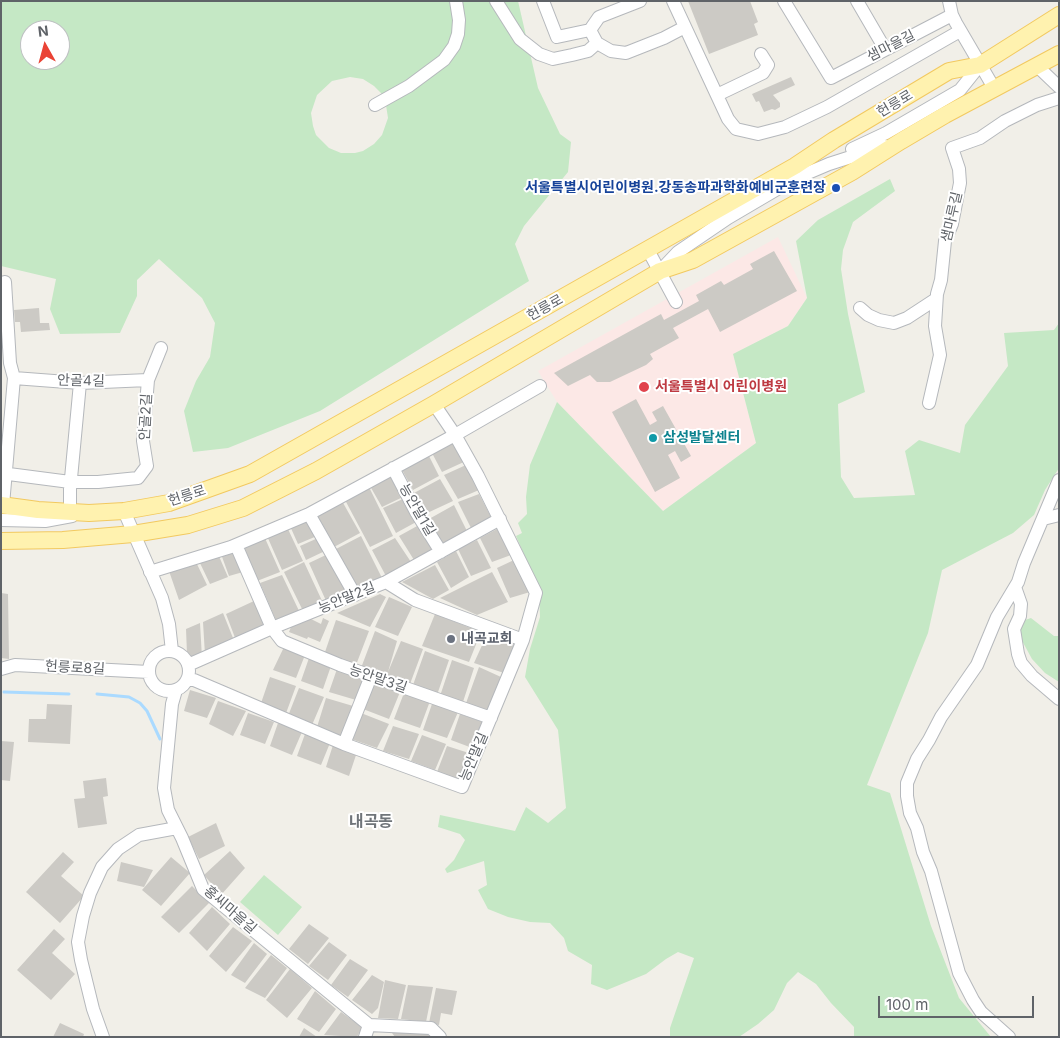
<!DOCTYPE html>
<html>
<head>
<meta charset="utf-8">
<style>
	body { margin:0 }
	#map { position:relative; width:1060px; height:1038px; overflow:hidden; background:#f1efe8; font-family:Inter,sans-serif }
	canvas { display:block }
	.frame { position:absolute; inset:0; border:2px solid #5f6368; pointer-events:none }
	.north { position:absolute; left:20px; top:20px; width:50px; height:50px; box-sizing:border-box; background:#fff; border:1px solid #bfc1c3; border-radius:50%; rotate:353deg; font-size:14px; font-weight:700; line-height:20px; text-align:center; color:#5f6368 }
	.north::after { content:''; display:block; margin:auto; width:18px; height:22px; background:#ea4335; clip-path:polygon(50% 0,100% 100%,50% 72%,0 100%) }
	.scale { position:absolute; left:878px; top:996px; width:156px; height:22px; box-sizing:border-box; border:2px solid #5f6368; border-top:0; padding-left:6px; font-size:15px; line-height:18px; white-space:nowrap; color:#5f6368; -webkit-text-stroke:4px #fff; paint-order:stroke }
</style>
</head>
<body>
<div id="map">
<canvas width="1060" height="1038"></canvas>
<div class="frame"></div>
<div class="north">N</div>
<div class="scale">100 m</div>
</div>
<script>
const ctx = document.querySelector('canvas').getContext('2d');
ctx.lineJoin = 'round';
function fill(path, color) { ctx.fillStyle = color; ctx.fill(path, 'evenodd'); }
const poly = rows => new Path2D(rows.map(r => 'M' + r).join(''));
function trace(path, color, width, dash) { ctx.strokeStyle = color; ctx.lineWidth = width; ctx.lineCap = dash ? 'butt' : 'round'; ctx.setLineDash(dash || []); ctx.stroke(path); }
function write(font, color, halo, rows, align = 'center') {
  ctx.font = font + ' Inter,"Noto Sans KR",sans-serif'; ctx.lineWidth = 4; ctx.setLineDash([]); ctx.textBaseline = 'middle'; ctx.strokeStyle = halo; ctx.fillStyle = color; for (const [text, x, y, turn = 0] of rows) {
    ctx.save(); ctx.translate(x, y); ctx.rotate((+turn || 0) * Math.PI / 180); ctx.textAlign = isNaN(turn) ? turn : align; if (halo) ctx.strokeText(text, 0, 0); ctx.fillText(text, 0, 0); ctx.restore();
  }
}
const medical = poly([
	[778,237,807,298,788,326,733,354,756,443,663,511,557,402,538,371]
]);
const green = poly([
	[1,1,518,1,538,88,560,134,571,142,568,172,524,226,515,244,529,281,320,411,228,448,193,452,184,411,196,381,210,357,215,323,202,298,159,259,137,280,137,296,120,333,60,334,50,309,56,279,1,266],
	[30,30,60,30,60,60,30,60],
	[350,77,363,79,374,86,381,93,386,105,388,118,382,135,374,144,363,151,355,153,341,153,329,148,316,135,313,126,311,113,317,95,332,81],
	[890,179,895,191,853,222,843,250,841,269,848,314,865,392,838,404,841,477,854,498,915,495,905,451,919,440,960,453,965,425,1008,366,1004,333,1054,330,1059,323,1059,468,1045,490,1034,515,1013,533,942,570,928,633,867,785,890,793,931,926,959,998,991,1037,854,1037,854,1027,831,1003,816,984,798,972,787,983,774,1010,758,1024,739,1037,670,1037,670,1028,694,958,678,952,666,959,646,974,607,990,591,984,592,965,568,951,564,938,550,923,530,922,508,917,488,909,478,890,487,885,484,861,447,873,445,869,454,860,465,840,460,834,438,827,440,815,515,831,526,807,548,823,566,808,558,730,525,677,530,649,540,617,539,589,516,536,522,533,518,523,527,514,526,497,530,465,557,402,663,511,756,443,733,354,788,326,807,298,796,241,818,220],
	[1031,618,1054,636,1059,636,1059,682,1045,673,1032,659,1020,637,1022,621],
	[264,875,302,907,278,935,240,902]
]);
const stream = poly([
	[4,692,69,694],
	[97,694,129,697,140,703,147,711,160,739]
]);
const building = poly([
	[688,1,750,1,758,22,754,24,758,35,709,54],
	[791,77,795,85,773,95,780,103,780,107,775,110,772,109,764,112,759,101,756,102,752,94],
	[774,251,797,291,720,332,708,309,673,328,679,338,650,354,653,359,646,365,610,382,597,382,590,375,568,386,554,373,661,314,664,320,699,301,696,295,721,281,724,285,753,269,750,264],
	[39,308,40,323,49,323,50,330,21,332,20,322,15,322,14,310],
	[636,399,650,425,657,421,652,412,663,406,691,456,681,462,675,451,668,455,680,478,655,492,612,412],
	[454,440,466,461,442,472,432,453],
	[428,454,439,476,413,490,401,468],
	[466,465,479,490,458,499,444,475],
	[392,474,405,496,382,507,370,486],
	[440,479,453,501,425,514,414,493],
	[369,487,393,536,370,547,345,500],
	[479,494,492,519,471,528,458,502],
	[405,498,418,521,396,533,383,508],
	[342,501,360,533,334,547,315,514],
	[454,505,467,531,443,544,429,519],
	[308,517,317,536,298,544,290,526],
	[419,525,435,548,414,560,399,536],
	[287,527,303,561,282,570,267,536],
	[497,529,511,555,492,562,480,538],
	[264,536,280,572,257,581,241,547],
	[361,536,383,580,359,591,336,549],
	[318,538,325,551,306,560,300,546],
	[395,538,411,562,387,578,372,550],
	[477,540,491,568,471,576,458,549],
	[234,549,243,572,229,576,221,554],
	[456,551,469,577,451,588,437,562],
	[218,554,228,577,210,584,199,561],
	[328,554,348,594,327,603,309,563],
	[514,560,530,592,510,598,497,568],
	[196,562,207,585,179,600,169,571],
	[304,562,324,605,304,613,284,572],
	[435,565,449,590,433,599,402,582],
	[492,572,508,602,477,615,440,598],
	[282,575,301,615,278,625,260,583],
	[1,593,8,594,9,659,1,658],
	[380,594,386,597,370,627,337,613],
	[389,597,412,607,398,636,375,627],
	[254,601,266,629,237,643,226,614],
	[223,613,235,643,205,655,203,622],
	[435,614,481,632,469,662,422,646],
	[305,616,321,624,323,618,329,621,320,642,308,637,307,639,289,632,293,622],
	[336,620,369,631,356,665,325,652],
	[200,623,202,658,191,660,187,654,186,629],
	[375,631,397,641,388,672,401,641,423,649,410,684,361,668],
	[488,632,517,642,504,673,474,663],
	[284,647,305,655,296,678,273,670],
	[425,651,449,660,437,695,413,685],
	[309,658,331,666,323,689,301,681],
	[452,660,474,668,462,705,440,696],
	[479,667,501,677,489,712,465,706],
	[337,669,364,678,356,700,329,692],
	[270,677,296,686,285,716,260,706],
	[373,682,400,692,389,719,363,709],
	[299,688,324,697,312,725,288,716],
	[190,690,216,698,207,718,184,711],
	[404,693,430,701,420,728,394,719],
	[326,698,353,706,341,738,317,727],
	[218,701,246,711,233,736,209,724],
	[47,704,72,705,70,744,28,742,29,719,46,719],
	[432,704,458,712,447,738,423,730],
	[248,713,274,722,265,744,240,735],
	[361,713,389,724,377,748,351,739],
	[460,714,486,723,475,749,451,740],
	[278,723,302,732,292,755,270,746],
	[393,726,419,734,409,759,383,751],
	[305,734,330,743,321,765,297,756],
	[422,735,446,744,435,770,411,761],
	[1,741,14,742,10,781,1,780],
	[333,745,357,752,349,776,326,767],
	[447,746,472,754,460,781,437,772],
	[106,778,108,796,103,797,107,824,78,828,74,799,85,798,83,781],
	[216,823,225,846,199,859,188,837],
	[230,851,245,868,221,895,204,875],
	[63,852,74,862,61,876,84,896,60,923,26,892],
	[171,857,190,873,161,906,142,890],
	[121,862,153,870,144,887,117,881],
	[192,886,209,903,179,933,161,917],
	[212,907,230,924,207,951,189,933],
	[309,924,329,938,308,964,289,949],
	[233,927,252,941,226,972,209,956],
	[54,929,65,939,52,953,75,974,51,1000,17,970],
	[329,942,347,955,328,980,309,966],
	[254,943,267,954,245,983,231,975],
	[271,955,287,968,265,998,245,988],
	[350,959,368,970,348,997,331,985],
	[290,969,312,988,287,1018,266,1000],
	[372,975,384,982,378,1008,372,1014,352,1000],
	[385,980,406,985,398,1019,378,1018],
	[408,985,433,987,426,1022,401,1019],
	[436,988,457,991,452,1015,441,1013,439,1025,429,1023],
	[315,991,336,1009,319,1032,297,1019],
	[341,1012,362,1027,357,1037,324,1035],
	[60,1023,84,1034,83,1037,53,1037],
	[304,1028,317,1037,299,1037],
	[392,1033,427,1033,430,1037,395,1037]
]);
const minor = poly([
	[496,1,520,39,539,54,553,59,572,55,588,51,597,43],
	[543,1,557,37,590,30],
	[640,1,599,17,590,30,597,43,611,51,626,53,664,38,685,27],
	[673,1,728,119,736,129,758,134,785,127,827,107,960,31],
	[784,1,831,78,952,15],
	[857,1,885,49],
	[949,1,952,15,956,23,994,88],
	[1037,66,1059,87],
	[717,95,763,73,768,65,761,54],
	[375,105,409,86,444,60,454,46,458,34,459,20,456,1],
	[852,149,886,133,960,90,980,65],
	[648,250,676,302],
	[660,271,678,252,728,218,796,178,829,164,885,146],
	[860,308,868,315,879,320,894,323,907,318,936,299],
	[14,378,80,383,148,380],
	[929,403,940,355,935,326,937,294,941,280,945,241,952,224,960,183,959,169,952,148,980,138,1005,121,1037,105,1059,98],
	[393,468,416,512,441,552],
	[1,473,70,482,98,482,138,478,147,466,143,441,148,380,161,348],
	[3,505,14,378,10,363,5,282],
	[70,511,70,489,80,383],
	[124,511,162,598,169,624,172,651],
	[309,514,355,595],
	[1043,519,1059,515],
	[1,520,45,521,72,516],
	[236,545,272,628,282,641,340,665,491,718],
	[150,572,231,547,309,514,455,435,540,386],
	[386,582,415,600,523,640],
	[1015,587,1021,604,1020,616,1014,629,1018,654,1021,663,1032,676,1059,699],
	'149 671a20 20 0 1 1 40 0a20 20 0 1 1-40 0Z',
	[188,665,272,628,386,582,500,519],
	[1,669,15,665,149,672],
	[187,680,194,680,344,744,462,787,523,640,536,593,478,476,455,435,434,404],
	[176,690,172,704,164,788,168,810,182,838,203,889,369,1025,365,1037],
	[344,744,371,676],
	[369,1025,431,1028,440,1037],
	[103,1037,93,1009,81,960,78,942,83,916,90,893,102,867,118,849,139,835,177,828],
	[1009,1037,981,1012,973,1000,959,973,931,871,923,852,917,828,910,813,907,796,907,783,917,759,929,740,941,717,977,665,997,617,1018,582,1024,563,1059,480]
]);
const major = poly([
	[1,505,38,510,89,513,124,511,169,503,250,474,795,166,834,140,949,71,980,65,1059,15],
	[1,541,63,540,133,534,188,525,243,508,316,471,434,404,660,271,693,260,852,172,901,141,945,115,1059,54]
]);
const markers = [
	[836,188,5,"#1a4fb4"],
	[644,387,6,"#e0444e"],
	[653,438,5,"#0f9aa8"],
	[451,639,5,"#6b7280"]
];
const streetNames = [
	["샘마을길",891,46,-27],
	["헌릉로",895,104,-31],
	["샘마루길",952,217,-77],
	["헌릉로",545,308,-29],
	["안골4길",81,381,1],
	["안골2길",146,417,-87],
	["헌릉로",187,496,-18],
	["능안말1길",417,510,60],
	["능안말2길",347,598,-22],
	["헌릉로8길",75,668,3],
	["능안말3길",378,679,19],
	["능안말길",474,757,-67],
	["홍씨마을길",230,910,41]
];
const transitNames = [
	["서울특별시어린이병원.강동송파과학화예비군훈련장",826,188]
];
const healthNames = [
	["서울특별시 어린이병원",655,387]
];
const cultureNames = [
	["삼성발달센터",663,438]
];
const worshipNames = [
	["내곡교회",461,639]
];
const quarterNames = [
	["내곡동",371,822]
];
fill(medical, '#fce8e6');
fill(green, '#c5e8c5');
trace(stream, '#aadaff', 3);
fill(building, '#cccac5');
trace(minor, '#b5b8bc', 14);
trace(major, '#f2c960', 18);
trace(minor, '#fff', 12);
trace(major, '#fff2af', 16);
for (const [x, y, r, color] of markers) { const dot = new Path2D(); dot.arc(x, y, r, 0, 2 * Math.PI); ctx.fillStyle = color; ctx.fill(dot); trace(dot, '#fff', 2); }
write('14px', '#5f6368', '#fff', streetNames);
write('bold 14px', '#164399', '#fff', transitNames, 'right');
write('bold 14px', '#be3a42', '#fff', healthNames, 'left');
write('bold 14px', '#0d838f', '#fff', cultureNames, 'left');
write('bold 14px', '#5b616d', '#fff', worshipNames, 'left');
write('bold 16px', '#70757a', '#fff', quarterNames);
</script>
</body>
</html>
